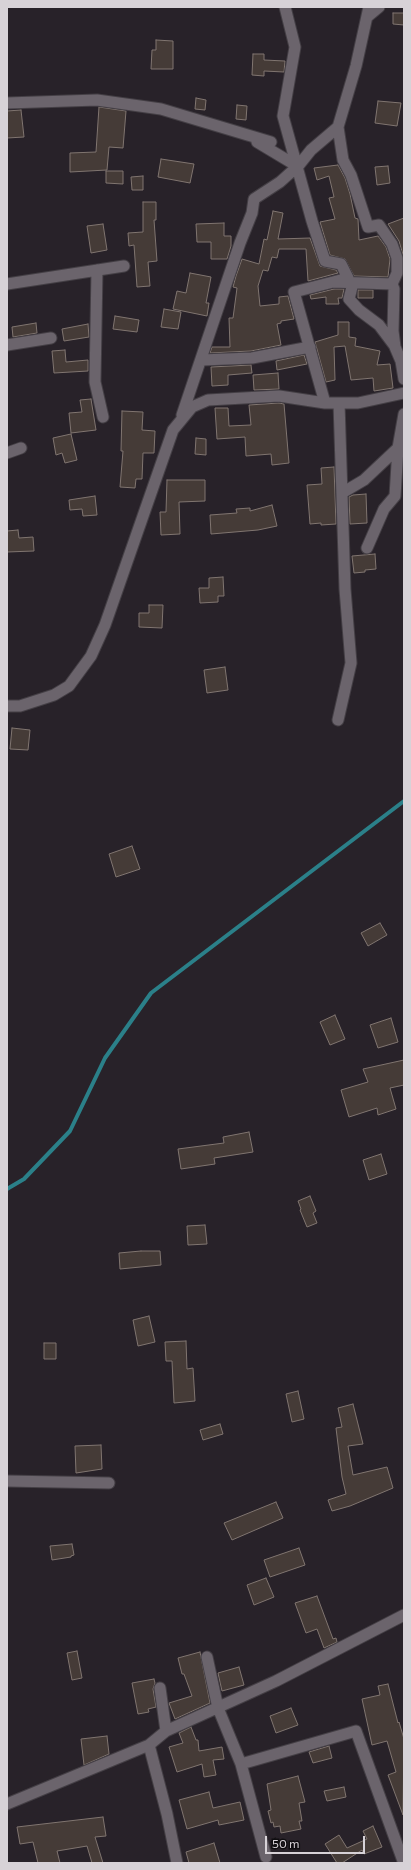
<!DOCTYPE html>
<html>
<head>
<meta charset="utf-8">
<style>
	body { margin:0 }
	#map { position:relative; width:411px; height:1870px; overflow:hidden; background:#282229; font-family:Commissioner,sans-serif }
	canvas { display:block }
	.frame { position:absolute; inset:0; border:8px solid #d7d2d7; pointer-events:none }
	.scale { position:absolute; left:265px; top:1836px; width:100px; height:18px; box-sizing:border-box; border:2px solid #d7d2d7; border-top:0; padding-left:5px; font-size:12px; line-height:14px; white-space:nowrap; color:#d7d2d7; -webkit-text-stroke:3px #0f0d10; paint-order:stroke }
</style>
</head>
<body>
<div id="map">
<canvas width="411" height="1870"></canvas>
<div class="frame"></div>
<div class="scale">50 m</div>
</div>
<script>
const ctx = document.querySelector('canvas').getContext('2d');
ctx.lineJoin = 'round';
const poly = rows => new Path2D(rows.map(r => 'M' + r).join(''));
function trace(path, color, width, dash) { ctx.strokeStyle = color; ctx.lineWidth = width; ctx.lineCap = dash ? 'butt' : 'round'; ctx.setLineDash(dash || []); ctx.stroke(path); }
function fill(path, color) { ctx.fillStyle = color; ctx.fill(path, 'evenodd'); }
const stream = poly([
	[7,1189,24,1179,70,1131,105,1058,151,993,404,801]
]);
const building = poly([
	[393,13,404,13,404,25,393,24,393,13],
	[156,40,173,41,173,69,151,69,152,50,156,50,156,40],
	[253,54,264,54,264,60,285,61,284,72,264,71,264,76,252,75,253,54],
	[196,98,206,100,205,110,195,109,196,98],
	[378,101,401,103,397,126,375,123,378,101],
	[237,105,247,106,246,120,236,119,237,105],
	[99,107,126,111,123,148,109,147,107,170,70,172,70,153,96,152,99,107],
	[21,110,24,137,7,138,7,111,21,110],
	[161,159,194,164,190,183,158,177,161,159],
	[338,165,345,178,350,194,355,218,358,219,359,240,378,236,386,247,390,259,388,277,354,276,345,259,330,255,320,222,335,219,329,198,334,197,329,176,317,180,314,168,338,165],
	[388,166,390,183,377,185,375,167,388,166],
	[106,171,123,171,123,184,106,183,106,171],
	[143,176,143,190,132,190,131,177,143,176],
	[143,202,156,202,156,220,154,220,157,261,148,262,150,286,137,287,134,245,129,246,128,233,143,232,143,202],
	[273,211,283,213,278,239,310,238,320,266,336,270,338,273,308,281,306,249,279,249,277,258,272,257,268,271,263,270,258,286,260,306,279,304,279,297,288,296,294,319,281,321,281,323,277,324,281,345,251,351,210,353,212,347,230,347,229,318,233,318,237,288,233,287,236,276,242,259,259,264,264,239,267,240,273,211],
	[404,218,404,258,399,241,388,224,404,218],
	[224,223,224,236,231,236,231,246,227,259,211,259,211,242,197,242,196,224,224,223],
	[103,224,107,250,91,253,87,226,103,224],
	[190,273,211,277,206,303,209,303,207,316,173,309,177,291,186,293,190,273],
	[334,289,344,289,342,298,338,298,339,304,326,304,326,297,311,299,310,295,334,289],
	[358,290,373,290,373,298,358,298,358,290],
	[164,309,181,312,178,329,161,327,164,309],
	[115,316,139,320,137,332,113,329,115,316],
	[338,322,349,322,349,337,356,338,355,346,380,351,377,365,390,364,393,388,374,391,373,378,351,380,345,346,334,347,335,380,326,382,315,342,338,335,338,322],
	[36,323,37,333,13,337,12,327,36,323],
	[88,324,89,337,64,341,62,329,88,324],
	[65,350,66,362,88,360,88,371,54,373,52,351,65,350],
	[304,355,307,364,277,370,276,361,304,355],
	[251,365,252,373,228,375,228,385,212,386,211,367,251,365],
	[278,373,279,389,254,390,253,375,278,373],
	[91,399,96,430,71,433,69,413,82,412,80,400,91,399],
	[279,403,284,404,289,463,272,465,271,454,246,456,245,437,217,439,215,408,228,408,229,426,251,425,249,405,279,403],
	[122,411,143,412,142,430,155,431,154,453,143,453,142,479,136,479,135,488,120,487,123,451,121,451,122,411],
	[71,434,77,460,65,463,62,453,56,455,53,438,71,434],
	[196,438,206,439,206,455,195,454,196,438],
	[334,467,336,524,321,525,321,523,310,524,307,485,322,484,321,468,334,467],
	[167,480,205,480,205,501,179,502,180,534,161,535,160,512,166,512,167,480],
	[366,494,367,523,350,524,349,497,353,495,366,494],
	[95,496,97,515,83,516,82,509,70,510,69,500,95,496],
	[272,505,277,526,258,530,211,534,210,515,237,513,236,509,250,508,250,511,272,505],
	[18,530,19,538,33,537,34,551,7,552,7,531,18,530],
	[375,554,376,569,365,570,365,572,354,573,352,556,375,554],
	[223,577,224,596,218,596,218,602,200,603,199,588,209,588,209,578,223,577],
	[149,605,163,605,162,628,139,627,139,613,149,613,149,605],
	[225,667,228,690,207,693,204,670,225,667],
	[12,728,30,730,28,750,10,749,12,728],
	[132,846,140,869,116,877,109,854,132,846],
	[380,923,387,935,368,946,361,933,380,923],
	[335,1015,345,1039,330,1045,320,1022,335,1015],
	[391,1018,398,1042,378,1048,370,1025,391,1018],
	[404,1060,404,1085,390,1088,396,1109,378,1115,377,1108,349,1117,341,1090,368,1082,363,1069,404,1060],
	[249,1132,253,1152,214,1158,215,1164,181,1169,178,1149,224,1143,223,1137,249,1132],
	[381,1154,387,1174,369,1180,363,1160,381,1154],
	[310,1196,316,1211,313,1213,317,1223,307,1227,300,1210,301,1209,298,1201,310,1196],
	[205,1225,207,1244,188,1245,187,1226,205,1225],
	[141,1251,160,1251,161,1265,120,1269,119,1253,141,1251],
	[149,1316,155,1342,138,1346,133,1320,149,1316],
	[186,1341,187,1369,193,1368,195,1401,174,1403,172,1361,166,1361,165,1342,186,1341],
	[44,1343,56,1343,56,1359,44,1359,44,1343],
	[298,1391,304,1419,292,1422,286,1394,298,1391],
	[353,1404,363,1444,348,1446,353,1475,387,1467,393,1488,350,1506,332,1511,328,1500,346,1494,342,1477,336,1428,342,1427,338,1408,353,1404],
	[220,1424,223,1434,203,1440,200,1430,220,1424],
	[101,1445,102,1469,76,1473,75,1446,101,1445],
	[276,1502,283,1518,232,1540,224,1523,276,1502],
	[72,1544,74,1555,71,1556,71,1557,52,1560,50,1546,72,1544],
	[299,1548,305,1565,270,1577,264,1560,299,1548],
	[266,1578,274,1597,254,1605,247,1585,266,1578],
	[317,1596,333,1639,336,1638,337,1642,324,1648,317,1629,306,1633,295,1603,317,1596],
	[77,1651,82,1678,72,1680,67,1653,77,1651],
	[200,1652,210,1703,175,1719,169,1703,192,1696,184,1674,182,1674,178,1658,200,1652],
	[239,1667,244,1685,222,1691,218,1673,239,1667],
	[154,1679,155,1683,153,1689,156,1707,148,1709,149,1712,138,1714,132,1683,154,1679],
	[388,1684,398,1723,399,1722,404,1739,403,1815,388,1775,396,1772,387,1741,372,1745,362,1699,380,1695,378,1686,388,1684],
	[291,1708,298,1725,276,1733,270,1716,291,1708],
	[191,1727,196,1740,198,1740,199,1751,222,1747,224,1759,213,1760,216,1775,204,1777,202,1764,177,1772,169,1747,183,1743,179,1733,191,1727],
	[107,1736,109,1754,84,1765,81,1739,107,1736],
	[329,1746,332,1758,313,1763,309,1752,329,1746],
	[298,1776,305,1802,299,1803,302,1821,299,1821,301,1829,281,1833,280,1826,274,1827,273,1822,271,1823,268,1811,271,1810,267,1784,298,1776],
	[344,1787,346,1797,327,1801,324,1791,344,1787],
	[209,1792,213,1808,240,1802,244,1820,219,1825,218,1820,187,1829,179,1800,209,1792],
	[103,1817,106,1836,95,1837,103,1863,92,1863,87,1846,57,1851,60,1863,38,1863,33,1842,20,1844,17,1827,103,1817],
	[373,1826,382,1847,364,1854,362,1850,342,1863,337,1863,325,1844,339,1835,347,1848,367,1839,363,1831,373,1826],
	[214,1843,220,1863,189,1863,186,1852,214,1843]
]);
const street = poly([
	[285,7,295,47,283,116,312,221,325,261,341,264,348,278,333,282],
	[369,7,356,66,338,127,343,160,351,175,368,227,379,225,392,244,397,258,397,273,392,284,394,289,393,331,395,347,401,361,404,379],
	[367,17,379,7],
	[7,103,97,100,161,109,271,142],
	[257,142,297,166],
	[97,270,95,382,103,417],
	[353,283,349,299,359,310,379,325,394,345],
	[7,284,124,266],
	[7,345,51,338],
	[202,360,252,358,310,347],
	[325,403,294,292,333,282,392,284],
	[182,415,240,243,252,213,254,199,280,182,299,165,311,150,338,127],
	[7,453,21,448],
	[342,493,364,480,398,448,404,414],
	[367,548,384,509,395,496,398,448],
	[7,706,20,706,54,695,69,686,91,656,105,625,173,430,192,407,208,400,279,396,325,403,358,403,404,393],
	[338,720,351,663,345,589,339,403],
	[7,1481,109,1483],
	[207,1657,218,1708,241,1764,266,1857],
	[160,1688,166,1731],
	[149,1745,167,1814,177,1863],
	[241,1764,356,1731,403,1861],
	[7,1804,149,1745,166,1731,276,1681,404,1615]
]);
trace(stream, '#2b8089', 4);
fill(building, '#453b37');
trace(building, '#807570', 1);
trace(street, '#443f45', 13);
trace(street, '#6b646c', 11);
</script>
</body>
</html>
